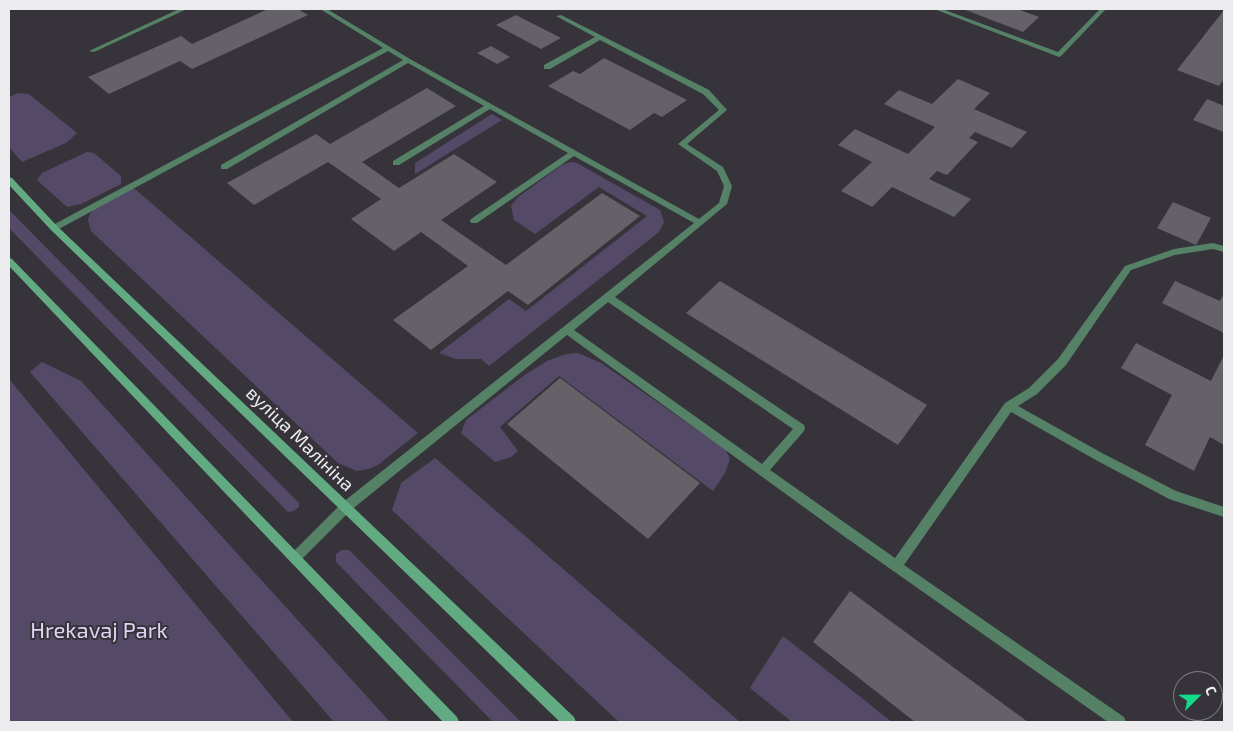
<!DOCTYPE html>
<html>
<head>
<meta charset="utf-8">
<style>
	body { margin:0 }
	#map { position:relative; width:1233px; height:731px; overflow:hidden; background:#36343a; font-family:"Exo 2",sans-serif }
	canvas { display:block }
	.frame { position:absolute; inset:0; border:10px solid #ecebee; pointer-events:none }
	.north { position:absolute; left:1173px; top:671px; width:50px; height:50px; box-sizing:border-box; background:#36343a; border:1px solid #7f7d82; border-radius:50%; rotate:67deg; font-size:14px; font-weight:700; line-height:20px; text-align:center; color:#ecebee }
	.north::after { content:''; display:block; margin:auto; width:18px; height:22px; background:#13d98a; clip-path:polygon(50% 0,100% 100%,50% 72%,0 100%) }
</style>
</head>
<body>
<div id="map">
<canvas width="1233" height="731"></canvas>
<div class="frame"></div>
<div class="north">С</div>
</div>
<script>
const ctx = document.querySelector('canvas').getContext('2d');
ctx.lineJoin = 'round';
function fill(path, color) { ctx.fillStyle = color; ctx.fill(path, 'evenodd'); }
const poly = rows => new Path2D(rows.map(r => 'M' + r).join(''));
function write(font, color, halo, rows, align = 'center') {
  ctx.font = font + ' "Exo 2",sans-serif'; ctx.lineWidth = 4; ctx.setLineDash([]); ctx.textBaseline = 'middle'; ctx.strokeStyle = halo; ctx.fillStyle = color; for (const [text, x, y, turn = 0] of rows) {
    ctx.save(); ctx.translate(x, y); ctx.rotate((+turn || 0) * Math.PI / 180); ctx.textAlign = isNaN(turn) ? turn : align; if (halo) ctx.strokeText(text, 0, 0); ctx.fillText(text, 0, 0); ctx.restore();
  }
}
const green = poly([
	[18,93,29,94,77,133,66,143,22,162,9,147,9,97],
	[492,114,502,120,415,174,415,163],
	[87,152,94,153,121,176,121,184,81,204,67,207,37,180,42,173],
	[571,162,577,163,660,210,664,222,659,232,489,366,481,359,456,359,439,353,509,299,526,311,647,216,599,187,535,234,514,220,511,206,518,197,562,165],
	[128,189,135,189,418,433,378,465,369,469,357,471,338,463,91,231,88,219,90,214,98,205],
	[9,210,299,503,299,507,294,511,288,512,9,228],
	[578,353,601,363,725,449,730,459,725,473,713,491,559,376,500,427,518,451,511,457,495,462,461,433,466,420,526,374,547,361,566,354],
	[42,362,81,381,390,722,334,722,30,372],
	[9,379,293,722,9,722],
	[435,458,740,722,619,722,392,510,401,483],
	[342,550,349,550,521,722,493,722,336,562,336,554],
	[783,636,892,722,792,722,750,688]
]);
const building = poly([
	[268,9,298,9,308,15,192,69,180,61,109,94,88,77,181,36,192,44],
	[963,9,1017,9,1039,17,1023,32],
	[1224,10,1224,79,1219,86,1177,70],
	[516,15,561,38,541,49,496,25],
	[491,46,510,57,497,64,477,53],
	[604,58,687,100,662,117,654,113,630,130,548,86,573,71,580,74],
	[958,79,990,93,974,109,1027,132,1012,148,975,132,969,138,978,142,947,175,937,171,929,179,971,199,954,217,892,187,872,207,841,191,872,162,838,145,855,129,908,154,935,127,884,104,899,90,932,104],
	[427,88,456,106,362,162,399,188,454,154,497,182,441,220,506,265,602,193,640,216,528,305,508,291,431,350,393,320,468,266,421,232,394,251,351,219,381,199,328,162,254,205,227,183,316,134,330,144],
	[1207,99,1224,106,1224,132,1193,120],
	[1173,202,1211,218,1196,245,1157,228],
	[720,281,927,405,898,445,686,313],
	[1175,281,1220,301,1224,293,1224,333,1162,303],
	[1136,343,1211,381,1224,355,1224,445,1210,437,1194,471,1145,445,1172,395,1121,368],
	[560,378,700,483,648,539,507,424],
	[850,591,889,620,1028,722,915,722,813,642]
]);
const service = poly([
	[179,9,187,9,94,52,89,51,179,9],
	[320,9,327,9,410,59,699,219,719,203,724,186,717,171,678,144,719,110,703,94,600,40,550,69,544,69,544,65,595,37,556,16,561,15,709,90,727,110,687,144,723,167,732,186,727,204,615,297,804,425,805,428,804,431,770,470,895,558,1005,403,1029,388,1058,359,1125,266,1174,249,1213,243,1224,246,1224,252,1213,249,1175,255,1131,270,1066,365,1037,394,1018,406,1102,453,1176,491,1224,507,1224,517,1169,499,1094,459,1011,412,904,565,1124,717,1126,722,1108,722,845,537,567,335,350,511,299,562,295,564,291,562,289,558,291,554,342,503,694,223,574,156,477,223,471,223,470,221,471,219,568,153,490,109,399,165,393,165,393,161,484,106,408,63,227,169,221,169,221,165,403,60,388,51,57,230,51,230,50,228,51,226,383,48,320,9],
	[608,302,793,429,762,464,574,330,608,302],
	[934,9,942,9,1058,52,1100,9,1106,9,1061,56,1059,57,934,9]
]);
const secondary = poly([
	[9,177,12,178,57,226,574,717,576,722,560,722,51,230,9,185,9,177],
	[9,258,12,259,457,717,459,722,443,722,9,266,9,258]
]);
const streetNames = [
	["вуліца Малініна",300,439,44]
];
const nearParknames = [
	["Hrekavaj Park",99,631]
];
fill(green, '#544a68');
fill(building, '#646268');
fill(service, '#558167');
fill(secondary, '#62ab82');
write('19px', '#ecebee', '#36343a', streetNames);
write('22px', '#ded5f5', '#36343a', nearParknames);
</script>
</body>
</html>
